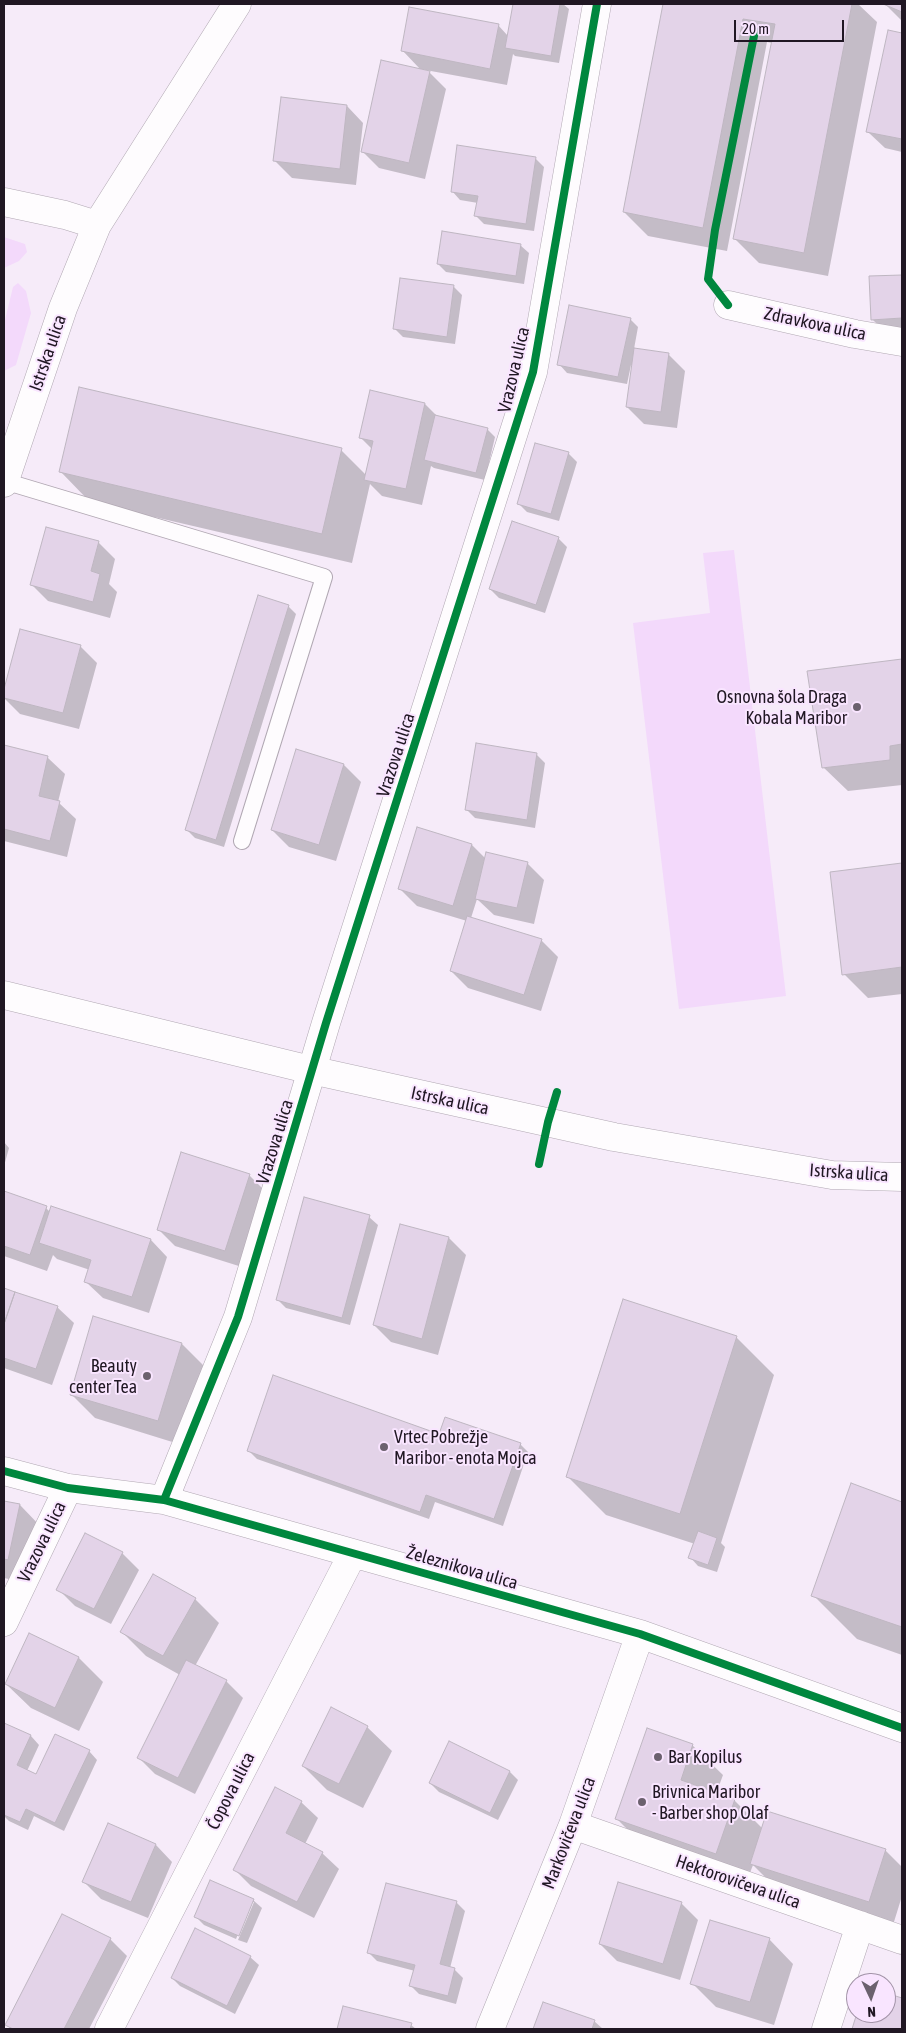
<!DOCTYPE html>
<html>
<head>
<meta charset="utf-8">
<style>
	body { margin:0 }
	#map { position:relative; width:906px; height:2033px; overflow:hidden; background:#f6ebf9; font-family:"Asap Condensed",sans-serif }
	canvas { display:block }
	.frame { position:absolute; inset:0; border:5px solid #201723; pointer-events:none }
	.north { position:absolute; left:846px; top:1973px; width:50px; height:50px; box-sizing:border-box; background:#f9e5ff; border:1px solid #a293a7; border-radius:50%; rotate:177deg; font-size:14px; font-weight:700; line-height:20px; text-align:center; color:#201723 }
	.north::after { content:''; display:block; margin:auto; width:18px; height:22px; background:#6b616e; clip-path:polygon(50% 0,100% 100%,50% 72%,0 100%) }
	.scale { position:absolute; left:734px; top:20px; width:110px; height:22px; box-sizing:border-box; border:2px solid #201723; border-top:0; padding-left:6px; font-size:15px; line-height:18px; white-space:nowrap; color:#201723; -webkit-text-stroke:4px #f9e5ff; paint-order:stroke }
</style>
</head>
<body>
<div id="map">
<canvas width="906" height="2033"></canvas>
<div class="frame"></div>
<div class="north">N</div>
<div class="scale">20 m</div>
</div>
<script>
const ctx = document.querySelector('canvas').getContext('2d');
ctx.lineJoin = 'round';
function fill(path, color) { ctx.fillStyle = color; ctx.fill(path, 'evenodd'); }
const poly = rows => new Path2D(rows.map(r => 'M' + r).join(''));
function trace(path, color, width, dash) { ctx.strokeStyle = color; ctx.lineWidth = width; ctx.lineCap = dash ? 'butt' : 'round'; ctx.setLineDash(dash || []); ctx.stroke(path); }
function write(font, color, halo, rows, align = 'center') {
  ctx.font = font + ' "Asap Condensed",sans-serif'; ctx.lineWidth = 4; ctx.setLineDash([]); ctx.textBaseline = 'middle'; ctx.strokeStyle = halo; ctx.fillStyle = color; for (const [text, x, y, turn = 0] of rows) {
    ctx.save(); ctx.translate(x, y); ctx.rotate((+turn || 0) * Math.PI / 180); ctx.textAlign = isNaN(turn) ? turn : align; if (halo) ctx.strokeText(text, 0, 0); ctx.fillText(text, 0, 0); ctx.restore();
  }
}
const green = poly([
	[4,237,25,244,27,252,19,261,4,268],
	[18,283,26,291,31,313,16,365,4,371,4,324,13,287],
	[734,550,786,996,679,1009,633,623,710,613,703,553]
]);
const shadow = poly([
	[514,4,563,4,569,9,559,63,515,56,513,54,507,85,420,69,402,50,498,25,508,36],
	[664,4,858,4,877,22,828,276,759,263,735,239,772,43,767,42,727,251,648,236,624,212],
	[885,4,902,4,902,21],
	[889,32,902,34,902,152,885,148,868,132],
	[429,72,446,89,425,179,379,168,362,151],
	[347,106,363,123,356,185,292,178,275,161],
	[535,158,544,167,534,231,484,224,476,216,478,203,460,200,452,191],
	[520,245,529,253,524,284,446,272,438,264],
	[902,276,902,336,889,336,872,319,871,278],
	[453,286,462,295,455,344,403,337,394,328],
	[630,319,638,327,634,349,668,354,685,371,677,428,644,424,627,407,633,365,631,365,627,384,567,373,559,364],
	[425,404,438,417,487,429,495,437,485,480,434,468,431,466,422,505,382,496,370,484,352,563,90,502,60,471,341,450,366,475,372,449,360,437],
	[536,444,569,454,577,462,559,521,527,512,518,503],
	[558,538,567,547,545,613,499,598,490,589],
	[98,542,115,559,109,584,117,592,110,618,48,601,31,584],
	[288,606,296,614,224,847,195,838,187,830],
	[21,630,80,646,97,663,79,729,20,714,4,698],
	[902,660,902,785,848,791,823,767,808,672],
	[4,747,48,758,65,774,58,802,76,819,67,857,4,841],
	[297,751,344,765,361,782,336,861,289,847,272,830],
	[536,754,545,763,535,828,475,818,467,810],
	[418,828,472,845,486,859,527,863,544,880,534,924,494,915,477,899,471,918,541,940,558,957,541,1011,468,988,451,971,467,921,417,906,400,889],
	[902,865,902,994,868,998,844,974,831,873],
	[4,1142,9,1148,4,1166],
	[249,1175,266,1192,242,1267,175,1246,158,1229],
	[4,1193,46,1208,50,1212,52,1208,151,1240,167,1257,149,1313,103,1298,86,1282,90,1270,57,1259,53,1255,47,1271,4,1256],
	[369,1217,378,1225,350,1325,286,1308,277,1299],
	[401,1225,449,1238,466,1255,438,1355,391,1342,374,1325],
	[4,1289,57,1307,74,1323,52,1385,4,1368],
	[736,1337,774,1375,721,1543,725,1547,717,1572,698,1566,690,1557,695,1544,606,1515,568,1477],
	[182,1344,206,1368,182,1445,95,1418,71,1394],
	[440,1435,520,1444,528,1452,503,1526,435,1502,429,1519,257,1459,248,1450],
	[852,1485,902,1503,902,1655,857,1639,813,1595],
	[4,1502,20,1505,44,1530,32,1584,4,1578],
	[122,1553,139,1570,111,1624,75,1606,58,1589],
	[195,1599,219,1623,195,1666,226,1681,243,1698,195,1794,155,1774,138,1757,180,1675,146,1656,122,1632],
	[30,1634,79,1658,103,1682,79,1731,31,1708,6,1684],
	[4,1724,31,1736,39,1745,27,1771,37,1776,89,1751,97,1760,64,1831,34,1816,28,1830,9,1821,4,1816],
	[367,1727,392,1751,363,1808,327,1790,303,1766],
	[692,1745,723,1775,716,1794,734,1800,763,1829,885,1850,902,1867,902,1896,893,1925,776,1888,753,1865,746,1883,647,1849,617,1819],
	[510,1772,518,1780,498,1820,439,1792,430,1783],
	[301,1802,318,1818,305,1844,322,1853,339,1869,314,1918,251,1886,235,1870],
	[156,1845,172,1862,148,1918,101,1899,84,1882],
	[253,1900,262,1908,247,1943,238,1940,254,1902,251,1902,236,1939,204,1925,196,1917],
	[456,1902,465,1911,450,1968,454,1969,463,1978,456,2004,419,1994,411,1986,415,1971,377,1961,369,1953],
	[681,1903,698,1920,680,1980,617,1961,600,1944],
	[110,1939,127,1956,89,2029,11,2029,7,2025],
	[769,1939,793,1964,774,2025,716,2007,692,1983],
	[250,1957,259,1965,235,2014,180,1986,172,1978],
	[886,1994,902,1999,902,2029,853,2029,858,2013,886,2013],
	[543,2004,594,2021,603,2029,535,2029],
	[343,2008,411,2025,416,2029,338,2029]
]);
const building = poly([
	[513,4,560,4,551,56,505,48,513,4],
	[663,4,852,4,804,253,733,239,775,24,743,19,703,228,623,212,663,4],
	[883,4,902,4,902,12,883,4],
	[409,7,499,24,490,69,401,51,409,7],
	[888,30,902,33,902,139,866,132,888,30],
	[381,60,430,71,409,163,361,152,381,60],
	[281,97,347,105,340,169,273,161,281,97],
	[457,145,536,157,526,224,474,216,478,196,451,192,457,145],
	[442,231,521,244,516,276,437,264,442,231],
	[902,275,902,318,871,320,869,276,902,275],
	[400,278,454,285,447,337,393,329,400,278],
	[569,305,631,318,618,377,557,365,569,305],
	[634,348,669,353,661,412,626,407,634,348],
	[79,387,342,448,322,534,59,472,79,387],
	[370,390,425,403,406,489,364,480,373,441,359,438,370,390],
	[435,415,488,428,476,473,424,460,435,415],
	[535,443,569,452,551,514,517,504,535,443],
	[512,521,559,537,536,605,489,589,512,521],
	[46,527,99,541,91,571,100,574,93,602,30,585,46,527],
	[258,595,289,605,216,840,185,830,258,595],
	[20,629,81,645,63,713,4,698,4,689,20,629],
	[902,659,902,744,890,746,890,760,822,768,807,671,902,659],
	[476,743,537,753,527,820,465,810,476,743],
	[4,745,48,756,39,796,60,801,50,841,4,829,4,745],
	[296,749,344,764,319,845,271,830,296,749],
	[417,827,472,844,453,906,398,889,417,827],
	[486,852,528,862,517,908,475,899,486,852],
	[902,863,902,967,842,975,830,872,902,863],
	[467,916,542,939,524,995,450,971,467,916],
	[181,1152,250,1174,225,1251,157,1230,181,1152],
	[4,1191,47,1206,30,1255,4,1246,4,1191],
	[304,1197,370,1215,342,1318,276,1300,304,1197],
	[51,1206,151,1239,132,1297,84,1282,91,1260,39,1243,51,1206],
	[400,1224,449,1237,422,1339,373,1325,400,1224],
	[4,1288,15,1292,4,1324,4,1288],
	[15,1292,58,1306,36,1369,4,1358,4,1324,15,1292],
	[623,1299,737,1336,680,1514,566,1477,623,1299],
	[93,1316,182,1343,158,1421,70,1395,93,1316],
	[273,1375,439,1434,445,1417,521,1443,494,1519,426,1495,420,1512,247,1451,273,1375],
	[851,1483,902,1502,902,1627,811,1596,851,1483],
	[4,1501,20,1504,8,1560,4,1559,4,1501],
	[698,1531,717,1538,708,1565,688,1558,698,1531],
	[85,1533,123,1552,94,1609,56,1590,85,1533],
	[153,1574,196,1598,163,1656,120,1632,153,1574],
	[29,1633,79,1657,55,1708,5,1684,29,1633],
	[186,1660,227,1680,178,1778,137,1758,186,1660],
	[331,1707,368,1726,339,1784,302,1766,331,1707],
	[4,1723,31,1735,17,1765,36,1774,55,1734,90,1750,55,1823,26,1809,20,1822,4,1815,4,1723],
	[647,1728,693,1744,681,1780,735,1799,716,1854,615,1819,647,1728],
	[449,1741,510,1771,490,1813,429,1783,449,1741],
	[275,1787,302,1801,286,1833,323,1852,297,1902,233,1870,275,1787],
	[767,1811,886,1849,869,1902,750,1864,767,1811],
	[108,1823,156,1844,131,1902,82,1882,108,1823],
	[210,1880,254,1899,239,1936,194,1917,210,1880],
	[618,1882,682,1902,663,1964,599,1944,618,1882],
	[386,1883,457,1901,440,1964,455,1968,448,1996,409,1986,415,1965,367,1953,386,1883],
	[62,1914,111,1938,64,2029,13,2029,5,2025,62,1914],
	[710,1920,770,1938,750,2002,690,1984,710,1920],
	[195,1928,251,1956,227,2006,171,1978,195,1928],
	[886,1993,902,1998,902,2029,852,2029,857,2013,886,2013,886,1993],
	[543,2002,595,2020,592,2029,533,2029,543,2002],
	[343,2006,412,2023,410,2029,337,2029,343,2006]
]);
const service = poly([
	[4,481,324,577,242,841]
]);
const minor = poly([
	[4,202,65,215,97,225],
	[728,305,855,334,902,342],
	[4,483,63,308,97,225,237,4],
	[4,1471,68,1488,164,1500,640,1634,902,1728],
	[164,1500,238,1317,326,1023,533,372,597,4],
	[4,1622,68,1488],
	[573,1825,902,1940],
	[109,2029,353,1553],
	[490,2029,573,1825,640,1634],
	[826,2029,860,1925]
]);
const tertiary = poly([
	[4,995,311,1070,614,1137,832,1175,902,1177]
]);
const cycleway = poly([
	[728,305,708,279,715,230,755,31],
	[539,1164,548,1122,557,1092],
	[4,1471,68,1488,164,1500,640,1634,902,1728],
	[164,1500,238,1317,326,1023,533,372,597,4]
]);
const markers = [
	[857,707,5,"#6b616e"],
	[147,1376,5,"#6b616e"],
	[384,1447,5,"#6b616e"],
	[658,1757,5,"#6b616e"],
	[642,1802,5,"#6b616e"]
];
const streetNames = [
	["Zdravkova ulica",815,324,12],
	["Istrska ulica",48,353,-71],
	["Vrazova ulica",514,370,-77],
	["Vrazova ulica",396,755,-72],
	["Istrska ulica",450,1101,12],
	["Vrazova ulica",275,1142,-73],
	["Istrska ulica",849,1173,4],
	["Vrazova ulica",42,1542,-64],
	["Železnikova ulica",462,1568,16],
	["Čopova ulica",231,1791,-63],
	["Markovičeva ulica",569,1833,-69],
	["Hektorovičeva ulica",738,1882,19]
];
const poiNames = [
	["Osnovna šola Draga",847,697,"right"],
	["Kobala Maribor",847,718,"right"],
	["Beauty",137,1366,"right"],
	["center Tea",137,1387,"right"],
	["Vrtec Pobrežje",394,1437],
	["Maribor - enota Mojca",394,1458],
	["Bar Kopilus",668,1757],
	["Brivnica Maribor",652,1792],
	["- Barber shop Olaf",652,1813]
];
fill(green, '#f3d9fb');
fill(shadow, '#0003');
fill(building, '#e3d3e8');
trace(building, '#beb6c1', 1);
trace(service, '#b1a8b3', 18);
trace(minor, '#b1a8b3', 29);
trace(tertiary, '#b1a8b3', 29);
trace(service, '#fefcfe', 16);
trace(minor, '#fefcfe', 28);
trace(tertiary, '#fefcfe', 28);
trace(cycleway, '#00873e', 8);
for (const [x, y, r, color] of markers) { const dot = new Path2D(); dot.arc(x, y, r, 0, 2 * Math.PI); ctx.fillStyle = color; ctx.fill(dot); trace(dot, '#f9e5ff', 2); }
write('18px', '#201723', '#f9e5ff', streetNames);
write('18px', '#201723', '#f9e5ff', poiNames, 'left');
</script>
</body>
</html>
